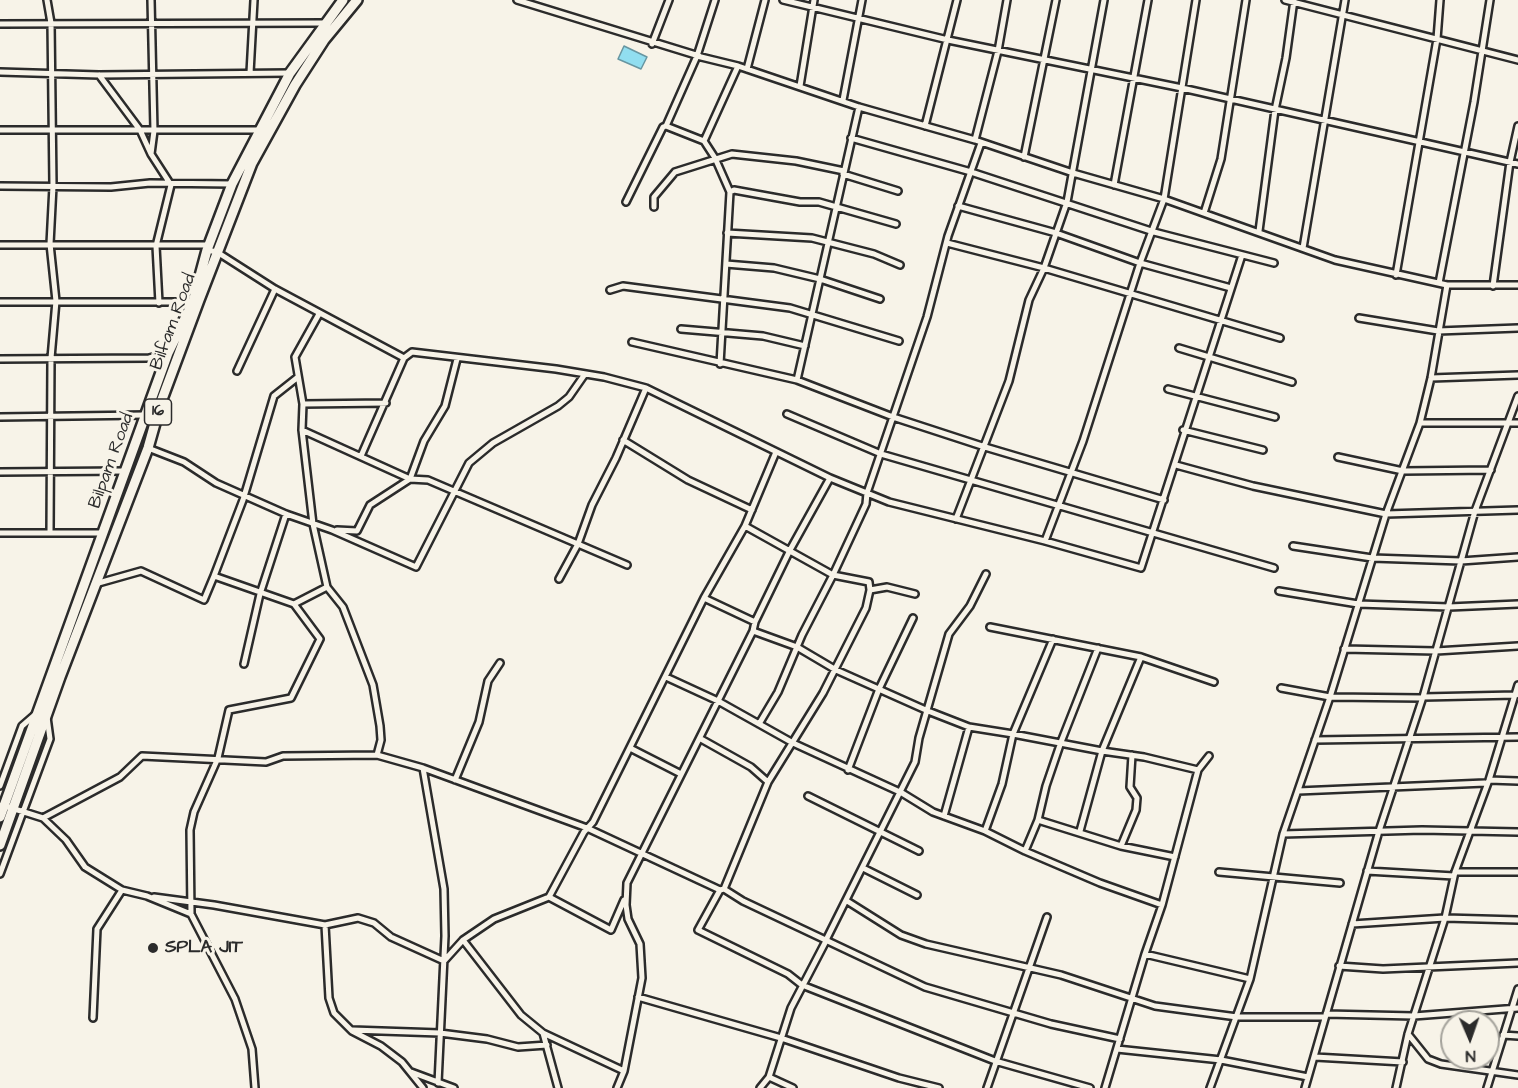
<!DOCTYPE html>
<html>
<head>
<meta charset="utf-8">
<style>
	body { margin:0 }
	#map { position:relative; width:1518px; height:1088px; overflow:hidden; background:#f7f3e8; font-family:"Architects Daughter",sans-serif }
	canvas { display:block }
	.north { position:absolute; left:1440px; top:1010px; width:60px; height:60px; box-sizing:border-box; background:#f7f3e8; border:2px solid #a5a39c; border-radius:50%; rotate:178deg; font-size:16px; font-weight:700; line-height:24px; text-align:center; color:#2b2b2b }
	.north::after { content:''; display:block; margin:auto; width:21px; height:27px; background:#2b2b2b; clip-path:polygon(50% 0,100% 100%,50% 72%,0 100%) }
</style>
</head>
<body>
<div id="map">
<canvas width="1518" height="1088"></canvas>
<div class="north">N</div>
</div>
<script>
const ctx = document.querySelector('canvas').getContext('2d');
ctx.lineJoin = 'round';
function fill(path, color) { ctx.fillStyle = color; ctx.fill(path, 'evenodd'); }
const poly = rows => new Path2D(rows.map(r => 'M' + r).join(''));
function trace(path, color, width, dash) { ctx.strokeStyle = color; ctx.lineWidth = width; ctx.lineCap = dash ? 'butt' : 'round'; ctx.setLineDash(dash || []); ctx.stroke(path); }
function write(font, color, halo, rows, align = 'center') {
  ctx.font = font + ' "Architects Daughter",sans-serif'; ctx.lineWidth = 6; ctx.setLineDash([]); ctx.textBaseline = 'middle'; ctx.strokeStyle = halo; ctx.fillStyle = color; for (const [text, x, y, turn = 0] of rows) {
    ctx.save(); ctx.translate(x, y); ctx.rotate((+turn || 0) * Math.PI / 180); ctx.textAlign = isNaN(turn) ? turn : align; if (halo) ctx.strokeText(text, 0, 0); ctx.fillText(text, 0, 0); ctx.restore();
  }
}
const water = poly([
	[624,46,647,57,641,69,618,59,624,46]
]);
const minor = poly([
	[47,0,51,23,53,186,50,244,56,301,51,358,50,533],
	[517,0,699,56],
	[783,0,948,40,1182,88,1518,164],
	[1285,0,1518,60],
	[0,24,325,23],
	[652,44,669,0],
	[697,56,738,66,859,107,975,140,1073,173,1164,199,1335,260,1447,285,1518,285],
	[747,69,765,0],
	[0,72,99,75,290,73],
	[250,73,254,0],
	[99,75,140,130,151,154,171,185,156,246,159,303],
	[800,86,814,0],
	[843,100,862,0],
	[666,126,704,141,715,158,730,192,720,364],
	[925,126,957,0],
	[0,130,258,130],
	[851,138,971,172,1154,232,1274,263],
	[975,140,998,51,1007,0],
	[704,141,738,66],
	[981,143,948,236,927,317,867,493,866,504,833,575,869,582,870,590,866,608,823,693,768,782,724,889,720,890,698,930,788,974,802,985,995,1061,1090,1088],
	[151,154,154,131,151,0],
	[1024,157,1056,0],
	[843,174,898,191],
	[1114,185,1148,0],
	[0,186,111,187,150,183,232,184],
	[730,192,734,190,800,202,819,202,896,224],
	[626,202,663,127,666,126,697,56,715,0],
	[958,206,1056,233,1140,263,1231,288],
	[654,207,654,197,675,172,732,154,796,161,844,171],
	[1204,213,1221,159,1246,0],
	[1259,231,1275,110,1286,58,1294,0],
	[727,233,812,238,874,254,900,265],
	[947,243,1044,268,1280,338],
	[0,245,208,245],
	[1303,248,1345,0],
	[207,250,217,252,275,289,404,358],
	[726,264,774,268,820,279,880,299],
	[1396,275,1437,39,1440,0],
	[1439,283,1474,102,1490,0],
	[1493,286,1510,162,1518,126],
	[610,290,623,286,790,308,899,341],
	[0,302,194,302],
	[319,314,295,357,303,404,302,430,313,524,327,587,343,607,373,685,380,726,381,740,377,755],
	[1359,318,1438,331,1518,328],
	[681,329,763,336,805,346],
	[632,342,797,380,893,417,985,447,1164,500],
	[1179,348,1292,382],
	[0,359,149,358,168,353],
	[237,371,275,289],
	[1431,378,1518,375],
	[797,380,859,107],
	[1168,389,1275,417],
	[303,404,386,403],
	[787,414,881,454,1274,568],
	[0,417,146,415],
	[1420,423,1518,423],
	[302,430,410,479,424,441,445,406,457,359],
	[1183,430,1263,450],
	[623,440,688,480,752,510],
	[148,448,184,462,216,483,286,514,332,530,416,567,469,463,493,443,558,406,569,397,585,374],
	[361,456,404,358,412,352,556,369,604,377,646,388,830,478,889,502,1045,541,1141,568,1242,255],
	[1338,457,1403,471,1491,470],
	[1176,465,1253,486,1386,514,1518,510],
	[0,472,126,471],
	[956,519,1009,381,1029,300,1044,268,1067,202,1104,0],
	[745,526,833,575,802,635,778,692,759,724],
	[337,530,357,531,370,505,410,479,428,480,627,565],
	[0,533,104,533],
	[1045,541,1083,441,1140,263,1164,199,1196,0],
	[1293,546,1372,558,1461,561,1518,557],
	[214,576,243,500,274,396,298,377],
	[559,579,578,544,592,505,616,458,646,388],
	[95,584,141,571,204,600,214,576,294,604],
	[870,590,887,587,915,594],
	[1279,591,1358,604,1449,607,1518,604],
	[704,598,755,622],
	[990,627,1141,657],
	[753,631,797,647,836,670,928,711,969,727,1013,734,1053,639],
	[1344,649,1436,651,1518,646],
	[244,664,260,594,286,514],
	[666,677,718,701,793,743,902,793,933,812,985,831,1025,851,1100,883,1162,905],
	[1281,688,1330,697,1422,698],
	[1423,697,1516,695],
	[701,739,751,767,768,782],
	[1315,740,1518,737],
	[630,748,681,774],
	[423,768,444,889,445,936,438,1083],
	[848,770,879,689,913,618],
	[455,780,479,722,488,681,500,663],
	[1489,780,1518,781],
	[0,786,22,726,37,713],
	[1298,791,1485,783],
	[808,796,919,851],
	[2,805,43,818,66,840,85,867,122,890,147,896,191,914,235,999,252,1049,255,1088],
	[944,816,969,727],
	[43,818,120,777,142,756,266,762,283,756,377,755,423,768,587,828,720,890],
	[1038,820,1046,786,1061,742,1098,648],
	[985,831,1002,784,1013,734,1102,751,1141,657,1214,682],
	[1080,831,1102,751,1144,757,1198,770],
	[1283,834,1422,830,1518,832],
	[1121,846,1136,810,1137,798,1130,787,1132,755],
	[1025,851,1038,820,1121,846,1175,857],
	[863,868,917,895],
	[1367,871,1454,876],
	[1219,872,1340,883],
	[1455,872,1518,872],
	[0,874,50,739,47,717],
	[724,889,743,901,925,987,1051,1024,1120,1039],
	[154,897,214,905,325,925,329,998,334,1013,352,1031,381,1046,402,1062,423,1088],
	[549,897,611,930,624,900],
	[847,901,901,935,926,944,1061,975,1155,1006,1237,1017,1325,1017],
	[191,914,190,830,194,812,218,758,229,710,291,698,320,639,294,604,327,587],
	[1352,924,1445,918,1518,920],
	[325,925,358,918,374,923,391,937,444,961,463,940,494,919,549,897,584,832,593,822,704,598,745,526,776,452],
	[463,940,521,1015,543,1033],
	[826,940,915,762,919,738,949,634,970,606,986,574],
	[1145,954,1250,979],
	[1339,966,1383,969,1518,963],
	[638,997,781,1038,899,1078,939,1088],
	[1326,1014,1414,1016,1518,1008],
	[93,1018,97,929,122,890],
	[352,1030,440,1033,487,1039,518,1047,547,1045],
	[1408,1034,1428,1059,1441,1064,1518,1075],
	[1503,1035,1518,1036],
	[1117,1049,1221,1060,1308,1077],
	[1315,1057,1403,1062],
	[624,1071,642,978,640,944,628,919,626,905,627,883,753,631,755,622,790,550,830,478],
	[411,1072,454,1088],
	[769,1077,793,1088],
	[558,1088,543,1033,624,1071,617,1088],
	[760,1088,769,1077,791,1008,827,939],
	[987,1088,1047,917],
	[1105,1088,1145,954,1162,905,1198,770,1209,756],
	[1210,1088,1250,979,1283,834,1330,697,1386,514,1420,423,1431,378,1447,285],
	[1305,1088,1379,831,1423,697,1475,511,1518,396],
	[1396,1088,1408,1034,1445,918,1455,872,1489,780,1518,685],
	[1487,1088,1518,989]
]);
const primary = poly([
	[0,817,168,353,193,302,207,250,232,184,290,73,343,0],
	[0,845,60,677,148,448,161,402,199,300,252,163,295,85,324,40,357,0]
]);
const markers = [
	[153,948,6,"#2b2b2b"]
];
const shields = [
	[158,412,27]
];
const shieldNames = [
	["16",158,412]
];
const streetNames = [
	["Bilfam Road",174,322,-70],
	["Bilpam Road",112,461,-70]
];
const poiNames = [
	["SPLA JIT",165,948]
];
fill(water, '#91def0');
trace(water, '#6896a1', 1.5);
trace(minor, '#2b2b2b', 10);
trace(primary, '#2b2b2b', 14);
trace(minor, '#f7f3e8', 5);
trace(primary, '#f7f3e8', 9);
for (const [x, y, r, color] of markers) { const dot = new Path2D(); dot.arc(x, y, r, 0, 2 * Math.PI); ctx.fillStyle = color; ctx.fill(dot); trace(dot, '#f7f3e8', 2); }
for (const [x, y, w] of shields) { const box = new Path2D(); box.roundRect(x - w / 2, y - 13, w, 26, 4.5); ctx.fillStyle = '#f7f3e8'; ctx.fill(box); trace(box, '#2b2b2b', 1.5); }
write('bold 16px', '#2b2b2b', null, shieldNames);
write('18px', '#2b2b2b', '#f7f3e8', streetNames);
write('bold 18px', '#2b2b2b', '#f7f3e8', poiNames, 'left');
</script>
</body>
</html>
